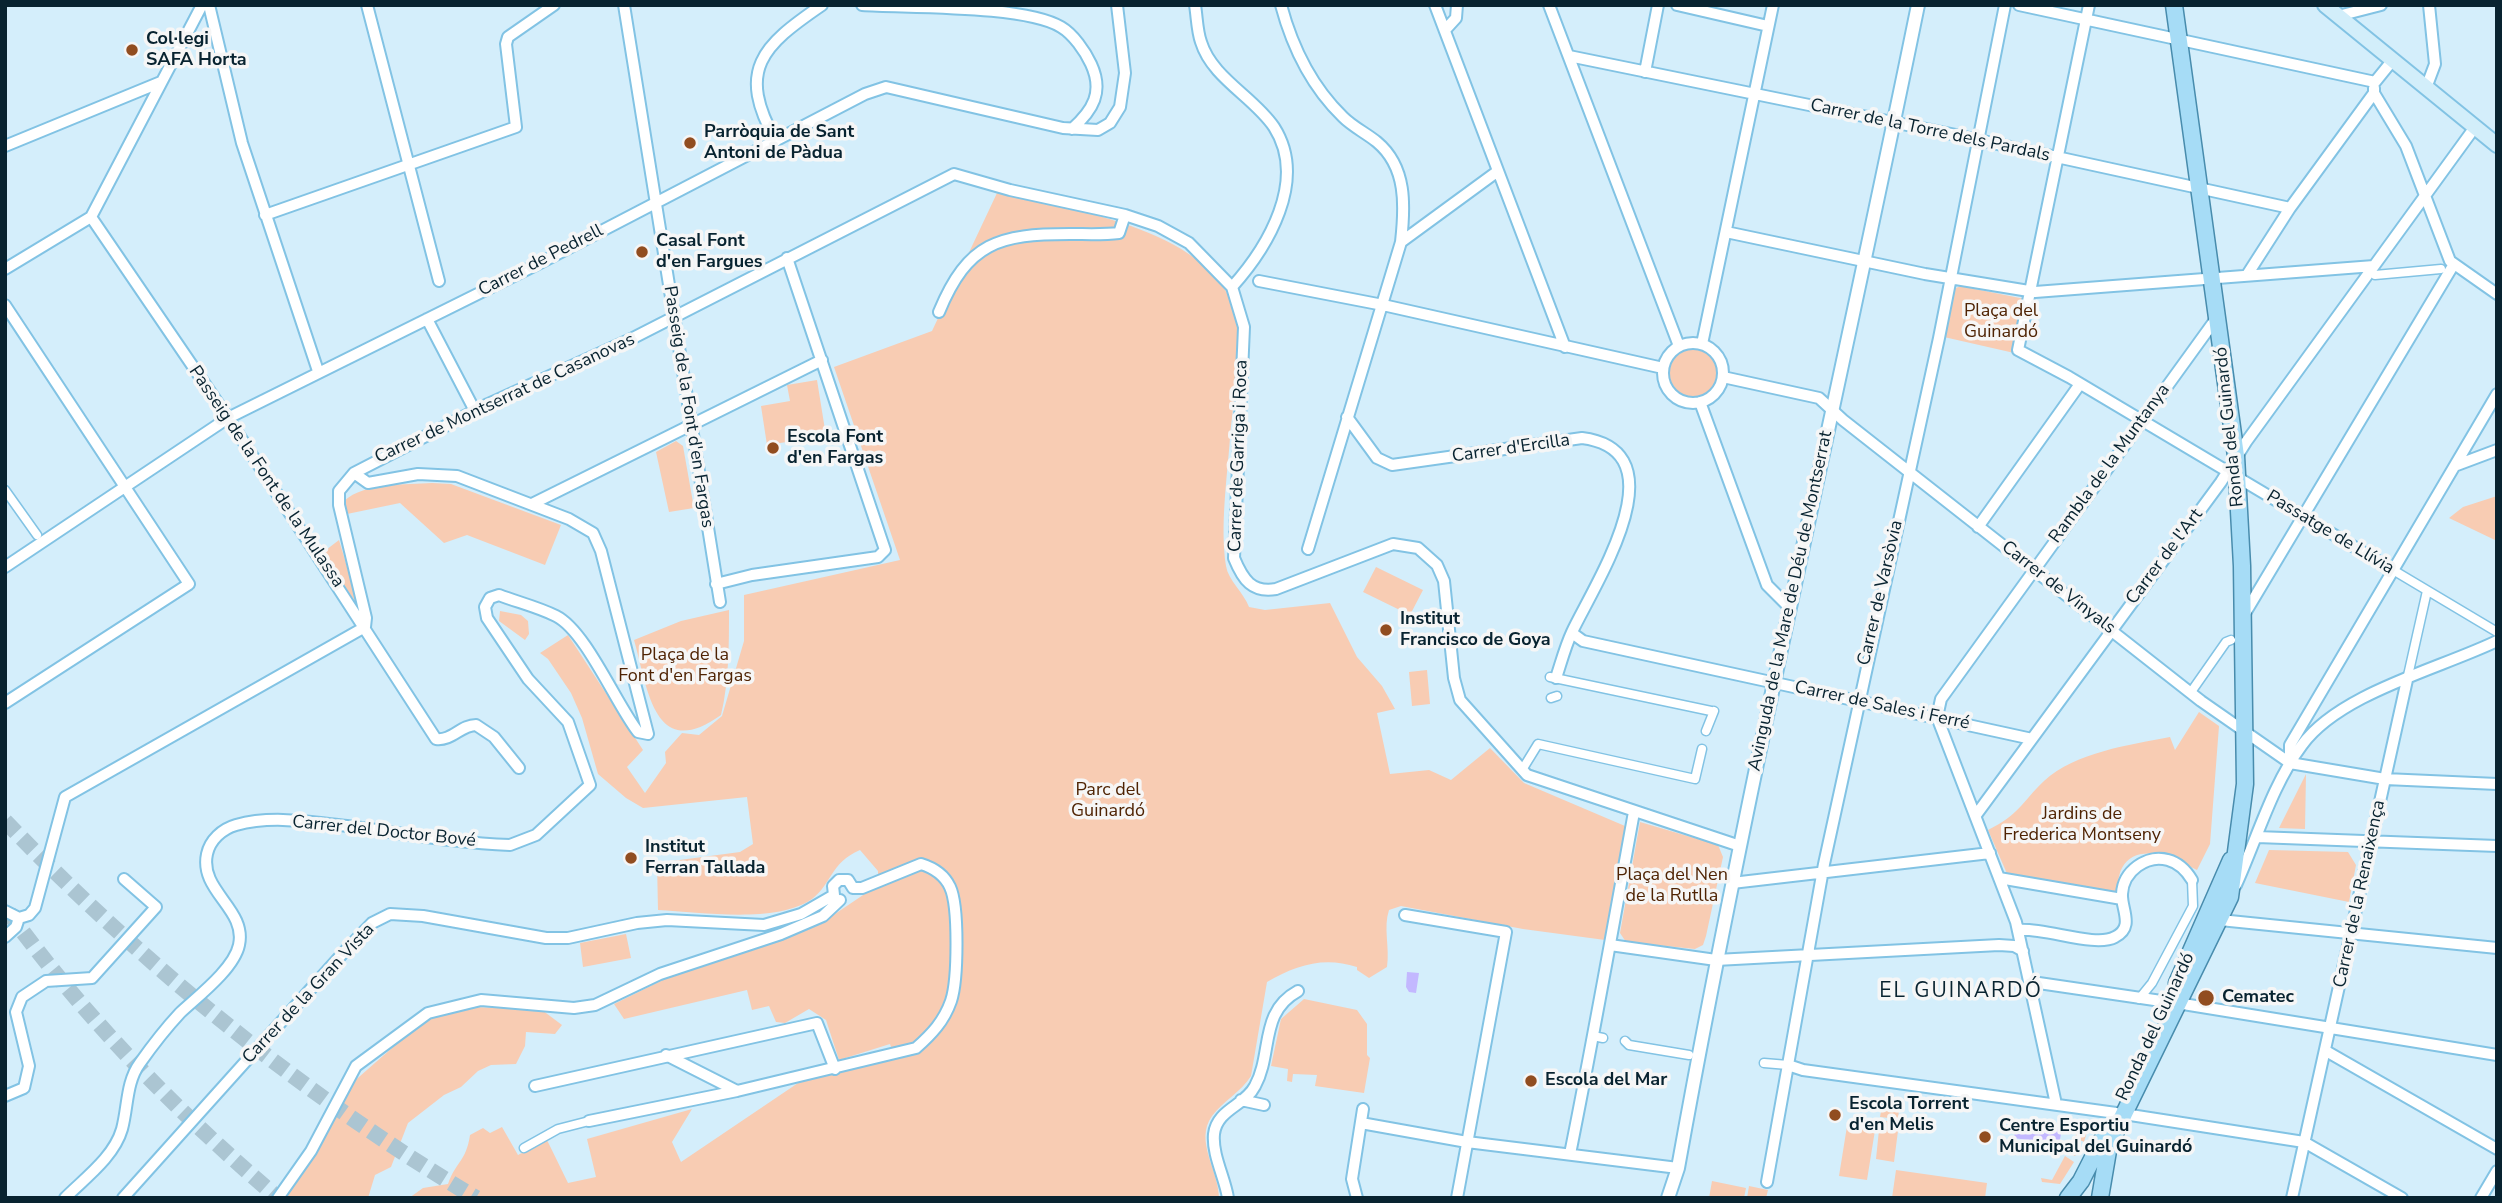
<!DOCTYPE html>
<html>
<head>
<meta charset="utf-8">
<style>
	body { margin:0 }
	#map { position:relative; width:2502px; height:1203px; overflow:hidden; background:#d4eefb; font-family:"Nunito Sans",sans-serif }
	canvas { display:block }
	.frame { position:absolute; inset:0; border:7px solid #082330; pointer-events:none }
</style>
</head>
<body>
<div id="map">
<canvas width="2502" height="1203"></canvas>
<div class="frame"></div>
</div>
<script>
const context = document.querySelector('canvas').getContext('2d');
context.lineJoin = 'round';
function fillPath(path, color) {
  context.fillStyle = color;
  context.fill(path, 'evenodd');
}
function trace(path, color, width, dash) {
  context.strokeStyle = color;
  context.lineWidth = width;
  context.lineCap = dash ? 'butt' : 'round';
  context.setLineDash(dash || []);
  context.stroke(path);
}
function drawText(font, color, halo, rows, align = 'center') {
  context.font = font + ' "Nunito Sans",sans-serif';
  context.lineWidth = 7;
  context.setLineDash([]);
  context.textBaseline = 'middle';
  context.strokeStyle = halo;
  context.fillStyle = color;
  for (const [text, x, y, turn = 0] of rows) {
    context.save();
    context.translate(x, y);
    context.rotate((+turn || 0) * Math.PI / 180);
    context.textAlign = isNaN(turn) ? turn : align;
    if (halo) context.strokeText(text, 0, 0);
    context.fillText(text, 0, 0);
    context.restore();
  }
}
const green = new Path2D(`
	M997 193C1073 210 1219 229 1238 321 1243 346 1232 410 1230 438 1227 479 1220 526 1226 566 1228 580 1244 593 1249 607L1265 610 1330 603 1357 657 1382 686 1395 709 1377 713 1390 774 1429 770 1451 780 1490 748 1524 783 1625 826 1605 940 1523 929 1401 906 1389 910C1383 928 1390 947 1387 967L1369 978 1357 970V967C1324 956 1296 965 1267 982L1251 1076C1241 1092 1223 1101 1212 1116 1194 1141 1219 1171 1219 1198H409L423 1188 448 1184C456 1161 466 1162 470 1135L483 1128 490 1133 502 1127 518 1155 547 1140 568 1183 596 1177 587 1139 692 1109 672 1142 681 1162 801 1081 894 1056 890 1044 839 1060 826 1020 809 1009 785 1023 776 1022 769 1006 752 1010 747 990 624 1019 614 1004 669 977 823 922 878 885V871L860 850C830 863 832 884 812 899 776 924 701 912 658 910L657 863 740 852 753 844 747 797 643 808 626 798 598 774 582 718 571 693 548 659 540 653 568 635 643 750 627 767 645 793 666 763 665 752 682 733 699 735 722 716 744 641V595L900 560 834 367 932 331Z
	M1960 286 2035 301 2023 355 1944 337 1949 292Z
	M1667 373a25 25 0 1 1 50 0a25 25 0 1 1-50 0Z
	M817 380 826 436 767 445 761 406 790 401 787 385Z
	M676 441 683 446 694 508 669 512 656 452Z
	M432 483 451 484 561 525 545 565 467 535 444 543 400 503 347 514 344 501C365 482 406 485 432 483Z
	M2497 496V541L2449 518 2463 507Z
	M339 540 359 607 322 553Z
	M1376 567 1423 590 1410 615 1363 592Z
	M729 610C729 645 729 681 721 715 654 763 648 689 634 640L681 621Z
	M500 611 521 615 528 621 529 634 525 640 499 621Z
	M1427 670 1430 704 1412 706 1409 672Z
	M2199 712 2219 726 2210 844 2197 870C2177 859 2137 840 2122 868 2118 875 2118 886 2116 895L2008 876 1988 830C2020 814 2021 803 2044 781 2076 752 2129 745 2170 737L2175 750Z
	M2306 774 2305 829 2279 828Z
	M1640 822 1718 845 1723 857 1706 936 1703 945 1695 949 1626 942 1620 933Z
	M2269 850 2348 852 2356 865 2349 902 2255 883Z
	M626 934 631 958 583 967 580 943Z
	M1304 999 1357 1010 1367 1024V1055L1370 1058 1364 1093 1315 1086 1317 1075 1293 1074 1292 1082 1287 1081 1288 1069 1271 1066 1281 1019Z
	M475 1007 542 1010 562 1025 555 1034 526 1032 525 1046 516 1064 491 1065 478 1071 461 1087 444 1095 408 1123 391 1167 375 1175 368 1198H284L318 1151 351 1084 425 1019Z
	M1882 1106 1899 1109 1898 1119 1880 1117Z
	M1848 1120 1876 1124 1867 1180 1839 1176Z
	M1880 1120 1899 1123 1894 1162 1876 1159Z
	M2084 1120 2087 1132 2084 1142 2080 1140 2075 1149 2078 1151 2075 1156 2067 1152Z
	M2065 1156 2074 1162 2060 1184 2042 1182 2041 1178 2052 1180Z
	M1896 1170 1987 1183 1985 1198H1892Z
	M1712 1181 1746 1188 1744 1198H1709Z
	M1749 1186 1768 1190 1766 1198H1747Z`);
const water = new Path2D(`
	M1407 972 1419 973 1416 993 1409 992 1406 987Z
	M2016 1121 2062 1128 2059 1145 2014 1138Z`);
const primaryTunnel = new Path2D(`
	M5 821C144 966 304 1096 476 1198
	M9 913C86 1019 178 1113 278 1198`);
const pedestrian = new Path2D(`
	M2375 275 2441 269
	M5 490 37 535
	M2393 570 2497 632
	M1550 677 1711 711
	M2407 680 2427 591
	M2191 692 2226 642 2231 640
	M1551 698 1557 696
	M1706 731 1714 711
	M1522 770 1538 744 1695 779 1702 749
	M2139 999 2152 983 2193 906 2192 880
	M1598 1037 1603 1038
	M1625 1041 1629 1045 1689 1055
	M1764 1063 1788 1065
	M524 1148 558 1129 589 1121`);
const minor = new Path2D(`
	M209 5 242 143 318 371
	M367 5 439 281
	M624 5 720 602
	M862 5C909 8 1025 5 1061 27 1073 34 1085 51 1091 64 1104 92 1093 110 1072 129
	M1195 5C1197 17 1197 31 1201 42 1212 78 1254 97 1274 127 1308 180 1268 247 1232 287
	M1281 5C1292 46 1312 87 1343 117 1353 127 1366 133 1377 142 1407 167 1405 206 1401 242L1308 549
	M1435 5 1565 347
	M1549 5 1679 346
	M1677 5 1768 26
	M2019 5 2375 82
	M2089 5 2018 350 2069 377 2393 570
	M2338 16 2381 5
	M1445 30 1456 18 1457 5
	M1569 56 1956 135 2290 208
	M1645 72 1658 5
	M2375 82 2392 61
	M2426 88 2435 64 2429 5
	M2374 93 2406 146 2450 261 2497 294
	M776 141C736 70 762 46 822 5
	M5 146 161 82
	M265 215 516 127 506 44 508 37 554 5
	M91 217 228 418 436 739C452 741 461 725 476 725L494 737 519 768
	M1726 232 1925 274 2035 292 2374 266
	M1401 242 1498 171
	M5 269 91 217 202 5
	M2247 275 2290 208 2374 93V88
	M1259 281 1383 305 1663 368
	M5 305 189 584 5 703
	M939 312C968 242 999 234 1070 234 1086 234 1103 235 1119 233L1125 215
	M427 319 475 411
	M1663 373a30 30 0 1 1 60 0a30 30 0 1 1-60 0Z
	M1702 344 1773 5
	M1723 377 1819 398 1843 420 2201 701 2290 763 2385 779 2497 784
	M1700 402 1767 585 1789 607
	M1347 417 1377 458 1392 465 1582 438C1683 451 1594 585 1572 632 1565 647 1561 663 1556 678
	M2457 465 2497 450
	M532 504 822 360
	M1978 527 2080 384
	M5 567 228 418 540 263 865 94 886 87 1063 128 1098 130 1110 123 1120 107 1125 73 1117 5
	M716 584 752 575 878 557 885 550 787 258
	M2244 615 2454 264
	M365 627 366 618 339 505V491L354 473 488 404 633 338 954 174 1010 190 1125 215 1158 226 1189 243 1232 287 1244 327 1234 558C1243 580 1252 593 1276 589L1393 544 1418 548 1437 565 1444 581 1454 678 1460 700 1527 775 1740 846
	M1572 633 1583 641 2032 739
	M2290 763V745L2497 394
	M1976 815 2221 482 2246 442 2475 127
	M2257 837 2497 846
	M1999 878 2122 899
	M1732 883 1990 853
	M2236 885C2257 839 2272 785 2302 745 2340 693 2439 669 2497 641
	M834 895 833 886 839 880H848L853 888
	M5 911 19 918
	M1405 915 1506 932 1457 1198
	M19 918 29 915 35 908 65 797 365 627
	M2220 920 2497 948
	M2018 930C2044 927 2095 948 2115 937 2135 927 2121 909 2122 894 2123 871 2147 854 2168 860 2179 863 2186 870 2192 880
	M5 937 16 927 19 918
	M1610 945 1716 960 1999 945 2014 946 2023 951
	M2032 982 2168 1002
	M2177 1003 2497 1055
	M2326 1051 2497 1149
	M666 1055 737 1091
	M1788 1065 1803 1070 2116 1113
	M535 1086 817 1023 835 1069
	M5 1096 24 1088 29 1066 16 1012 22 997 46 981 92 978 156 907 124 879
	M1241 1100 1264 1105
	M2056 1104 2016 922 1937 717 1941 699 2218 316
	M2124 1114 2304 1142 2402 1198
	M589 1121 737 1091 916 1048C932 1034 944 1021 951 1001 958 980 959 906 950 887 944 874 934 868 921 864L862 888H853
	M1361 1123 1467 1142 1678 1168
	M1570 1154C1593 1040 1613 927 1634 812
	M1767 1182 1824 864 1939 338 2005 5
	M65 1198C85 1178 114 1157 122 1129 128 1107 126 1082 140 1063 152 1046 166 1028 180 1013 197 997 234 969 239 945 247 909 199 891 207 854 210 840 222 829 236 825 272 815 310 822 347 826 401 833 456 843 510 845L536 835 590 785 568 722 528 679 487 618 485 607 490 598 499 595C517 602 538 607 556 616 586 631 616 704 638 732L648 734 601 551 593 533 569 519 457 476 418 474 368 483 354 473
	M123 1198 344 952 372 923 390 914 423 916 546 938H568L637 923 667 920 764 925 801 914 834 895
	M278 1198 311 1151 356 1066 428 1013 481 1000 574 1008 595 1005 660 974 781 934 823 916 840 900
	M1228 1198C1225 1178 1212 1155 1214 1134 1217 1109 1245 1106 1255 1086 1273 1053 1259 1012 1298 991
	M1357 1198 1352 1179 1363 1109
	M2292 1198 2407 680
	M2481 1198 2497 1171`);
const tertiary = new Path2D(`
	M1668 1198 1678 1168C1748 778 1839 393 1918 5`);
const secondary = new Path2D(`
	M2325 5 2497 145`);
const primary = new Path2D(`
	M2177 983 2231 860
	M2068 1198 2081 1181 2107 1130
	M2100 1198 2108 1151 2119 1124 2230 897 2245 784 2242 566 2236 456 2174 5`);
const markers = [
	[132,50,7,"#914d20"],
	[690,143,7,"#914d20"],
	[642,252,7,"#914d20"],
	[773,448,7,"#914d20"],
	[1386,630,7,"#914d20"],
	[631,858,7,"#914d20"],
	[2206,998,9,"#914d20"],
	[1531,1081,7,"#914d20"],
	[1835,1115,7,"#914d20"],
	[1985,1137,7,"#914d20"]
];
const poiNames = [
	["Col·legi",146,40],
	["SAFA Horta",146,61],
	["Parròquia de Sant",704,133],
	["Antoni de Pàdua",704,154],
	["Casal Font",656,242],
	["d'en Fargues",656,263],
	["Escola Font",787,438],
	["d'en Fargas",787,459],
	["Institut",1400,620],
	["Francisco de Goya",1400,641],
	["Institut",645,848],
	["Ferran Tallada",645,869],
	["Cematec",2222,998],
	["Escola del Mar",1545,1081],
	["Escola Torrent",1849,1105],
	["d'en Melis",1849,1126],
	["Centre Esportiu",1999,1127],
	["Municipal del Guinardó",1999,1148]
];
const streetNames = [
	["Carrer de la Torre dels Pardals",1930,131,12],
	["Carrer de Pedrell",541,261,-27],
	["Carrer de Montserrat de Casanovas",505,399,-25],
	["Passeig de la Font d'en Fargas",688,407,81],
	["Ronda del Guinardó",2230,427,-96],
	["Carrer d'Ercilla",1511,449,-8],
	["Carrer de Garriga i Roca",1239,456,-88],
	["Rambla de la Muntanya",2110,464,-54],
	["Passeig de la Font de la Mulassa",266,477,56],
	["Passatge de Llívia",2330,533,31],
	["Carrer de l'Art",2165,557,-53],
	["Carrer de Vinyals",2058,588,38],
	["Carrer de Varsòvia",1881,593,-77],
	["Avinguda de la Mare de Déu de Montserrat",1791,601,-78],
	["Carrer de Sales i Ferré",1882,706,12],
	["Carrer del Doctor Bové",384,832,6],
	["Carrer de la Renaixença",2360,894,-78],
	["Carrer de la Gran Vista",309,994,-47],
	["Ronda del Guinardó",2156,1027,-65]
];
const parkNames = [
	["Plaça del",2001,312],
	["Guinardó",2001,333],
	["Plaça de la",685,656],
	["Font d'en Fargas",685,677],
	["Parc del",1108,791],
	["Guinardó",1108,812],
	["Jardins de",2082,815],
	["Frederica Montseny",2082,836],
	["Plaça del Nen",1672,876],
	["de la Rutlla",1672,897]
];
const quarterNames = [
	["EL GUINARDÓ",1961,992]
];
fillPath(green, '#f8ccb3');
fillPath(water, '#c3b8ff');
trace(primaryTunnel, '#abc5d2', 16, [16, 8]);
trace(pedestrian, '#82c3e4', 11);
trace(minor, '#82c3e4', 14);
trace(tertiary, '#82c3e4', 16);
trace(secondary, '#82c3e4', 18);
trace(primary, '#488cad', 19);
trace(pedestrian, '#fff', 8);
trace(minor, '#fff', 10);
trace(tertiary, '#fff', 12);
trace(secondary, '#d2eefa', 14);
trace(primary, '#a6dcf6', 16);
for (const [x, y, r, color] of markers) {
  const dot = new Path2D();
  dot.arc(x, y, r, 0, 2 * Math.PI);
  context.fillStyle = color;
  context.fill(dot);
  trace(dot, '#f6f6f6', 2.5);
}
drawText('bold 18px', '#082330', '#f6f6f6', poiNames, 'left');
drawText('18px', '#082330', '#f6f6f6', streetNames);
drawText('18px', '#4f2303', '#f6f6f6', parkNames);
context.letterSpacing = '2px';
drawText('21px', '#082330', '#f6f6f6', quarterNames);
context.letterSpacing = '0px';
</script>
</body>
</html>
